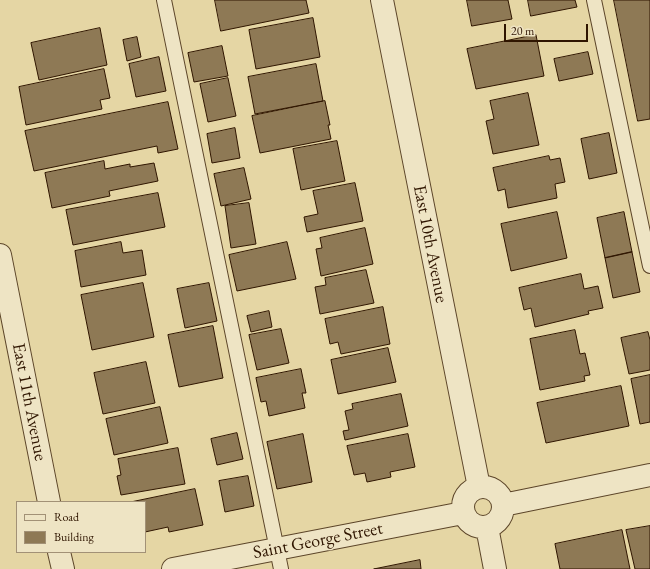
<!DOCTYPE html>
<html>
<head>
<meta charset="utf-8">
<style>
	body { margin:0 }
	#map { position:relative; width:650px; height:569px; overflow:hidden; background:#e5d6a4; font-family:"EB Garamond",serif }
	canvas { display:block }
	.legend { position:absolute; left:16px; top:501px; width:130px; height:52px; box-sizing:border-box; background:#eee4c4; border:1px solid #a29176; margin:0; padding:5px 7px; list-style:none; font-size:12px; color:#2f1500 }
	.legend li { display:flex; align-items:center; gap:8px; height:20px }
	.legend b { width:20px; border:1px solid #a29176 }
	.scale { position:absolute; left:504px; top:24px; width:84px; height:18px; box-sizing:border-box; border:2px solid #2f1500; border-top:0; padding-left:5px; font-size:12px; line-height:14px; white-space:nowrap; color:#2f1500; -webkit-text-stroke:3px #eee4c4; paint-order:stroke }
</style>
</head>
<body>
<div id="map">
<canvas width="650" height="569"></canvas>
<ul class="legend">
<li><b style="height:5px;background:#eee4c4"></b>Road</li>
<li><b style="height:11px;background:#8e7955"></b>Building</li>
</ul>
<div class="scale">20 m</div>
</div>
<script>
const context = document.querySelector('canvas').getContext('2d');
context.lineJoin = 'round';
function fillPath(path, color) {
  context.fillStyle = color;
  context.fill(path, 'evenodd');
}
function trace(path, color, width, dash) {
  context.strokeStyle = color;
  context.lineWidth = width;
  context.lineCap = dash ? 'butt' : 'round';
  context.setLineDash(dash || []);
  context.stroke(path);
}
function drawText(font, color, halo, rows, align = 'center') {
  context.font = font + ' "EB Garamond",serif';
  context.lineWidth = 3;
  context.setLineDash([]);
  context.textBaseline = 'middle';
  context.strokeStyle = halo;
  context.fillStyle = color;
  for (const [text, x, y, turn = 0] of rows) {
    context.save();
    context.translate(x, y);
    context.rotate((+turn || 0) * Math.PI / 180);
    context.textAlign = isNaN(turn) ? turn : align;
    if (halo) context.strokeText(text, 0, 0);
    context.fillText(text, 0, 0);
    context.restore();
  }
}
const building = new Path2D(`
	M215 0H306L309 13 221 31Z
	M467 0H508L512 19 472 26Z
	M528 0H575L577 7 531 16Z
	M614 0H650V119L638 121Z
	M313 18 320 57 256 69 249 30Z
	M100 28 107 65 39 80 31 43Z
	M536 35 544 76 476 89 467 49Z
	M137 37 141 57 127 61 123 40Z
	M222 46 228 76 194 82 188 53Z
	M588 52 593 74 559 81 554 59Z
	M159 57 166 91 136 97 129 64Z
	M316 64 323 101 255 114 248 77Z
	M104 69 110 98 100 100 102 109 26 125 19 87Z
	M228 78 236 116 208 122 200 84Z
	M528 93 539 145 493 154 486 121 494 119 490 101Z
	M325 101 330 125H328L331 139 260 153 252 116Z
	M168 102 178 149 158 153 157 146 34 171 25 131Z
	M235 128 240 158 212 163 207 134Z
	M609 133 617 173 589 179 581 139Z
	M337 141 345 181 301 190 293 149Z
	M549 156 550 160 560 158 565 182 555 184 557 198 508 208 505 189 498 191 493 168Z
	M104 161 105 169 130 164V167L154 163 158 181 109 191 110 196 52 208 45 173Z
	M244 168 251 199 221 206 214 174Z
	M355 183 363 221 307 232 304 217 318 214 313 191Z
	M158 193 165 227 73 245 66 210Z
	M249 203 256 244 231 248 225 206Z
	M557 212 567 258 511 271 501 224Z
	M624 212 632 252 605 258 597 218Z
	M365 228 373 264 321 276 316 249 322 248 320 238Z
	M121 242 123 253 142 250 146 275 81 287 75 251Z
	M287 242 296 279 237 291 229 255Z
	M632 252 640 292 613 298 605 258Z
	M366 270 374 303 320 314 315 287 326 285 325 278Z
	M581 274 584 289 598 286 603 308 588 311 589 314 535 327 531 308 524 310 519 288Z
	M143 283 154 337 92 350 81 295Z
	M209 283 217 321 185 328 177 289Z
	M383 307 390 344 341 354 338 342 330 344 325 319Z
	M269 311 272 327 251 332 247 316Z
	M213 326 223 378 179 387 168 335Z
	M281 329 289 363 257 370 249 335Z
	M575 330 580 354 585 353 590 375 584 376 585 381 540 390 530 339Z
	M648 332 650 340V370L629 374 621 338Z
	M388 348 396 382 338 394 331 360Z
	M146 362 155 403 103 414 94 373Z
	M301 369 306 393H302L305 408 269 416 266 401 261 402 256 378Z
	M650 375V422L640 424 631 379Z
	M621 386 629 426 546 443 537 403Z
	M401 394 408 426 345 440 343 431 349 430 345 411 353 409 352 404Z
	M160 407 168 443 114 455 106 419Z
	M237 433 243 459 217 465 211 439Z
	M303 434 312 482 277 489 267 442Z
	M408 434 415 467 390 472 391 477 367 482 365 473 354 475 347 446Z
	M178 448 185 484 121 495 117 476 121 475 118 459Z
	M248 476 254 506 225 512 219 481Z
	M195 489 203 525 169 532 168 527 145 532V502H131Z
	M650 526V569H635L626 530Z
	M622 530 630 569H560L555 544Z
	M420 560 421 569H374Z`);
const lane = new Path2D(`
	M164 0 281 569
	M594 0 650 266`);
const street = new Path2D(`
	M382 0 479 487
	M0 255 49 502
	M463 507a20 20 0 1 1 40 0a20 20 0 1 1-40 0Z
	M503 505 650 475
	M487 527 495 569
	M59 552 63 569
	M173 569 463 513`);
const streetNames = [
	["East 10th Avenue",430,244,79],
	["East 11th Avenue",29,402,79],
	["Saint George Street",318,541,-11]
];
fillPath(building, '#8e7955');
trace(building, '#2f1500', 1);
trace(lane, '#5c4529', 16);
trace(street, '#5c4529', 24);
trace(lane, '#eee4c4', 14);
trace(street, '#eee4c4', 22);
drawText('18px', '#2f1500', '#eee4c4', streetNames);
</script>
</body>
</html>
